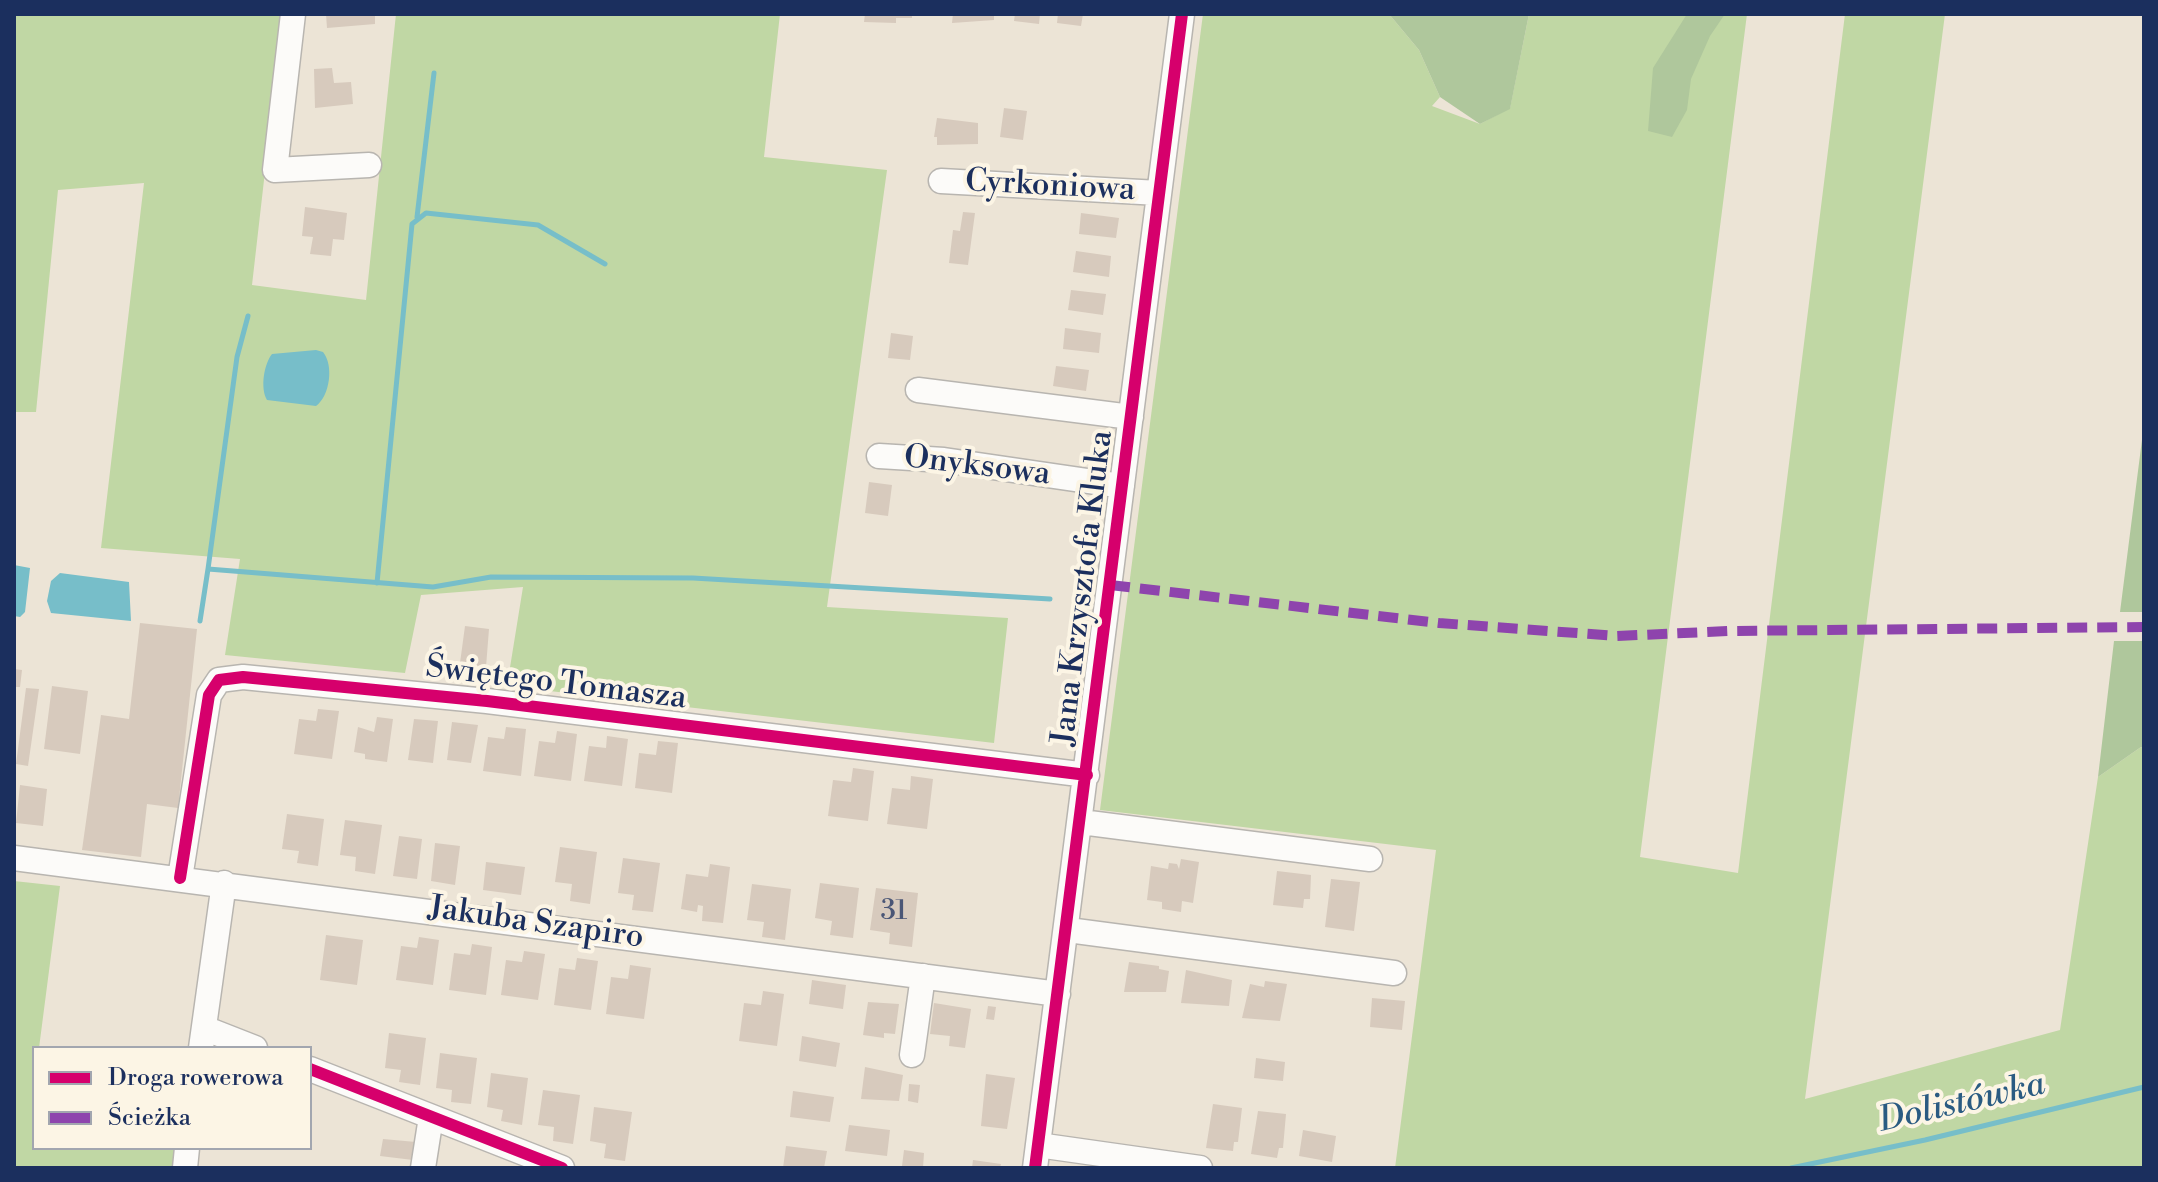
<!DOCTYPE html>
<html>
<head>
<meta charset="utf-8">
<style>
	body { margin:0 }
	#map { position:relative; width:2158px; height:1182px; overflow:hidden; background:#ece4d6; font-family:"Libre Bodoni",serif }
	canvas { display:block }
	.frame { position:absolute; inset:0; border:16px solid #1b2f5e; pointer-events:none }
	.legend { position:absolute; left:32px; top:1046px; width:280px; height:104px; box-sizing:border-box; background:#fcf5e5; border:2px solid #a2a6af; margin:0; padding:10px 14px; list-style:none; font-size:24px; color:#1b2f5e }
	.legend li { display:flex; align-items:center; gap:16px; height:40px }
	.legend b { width:40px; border:2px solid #a2a6af }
</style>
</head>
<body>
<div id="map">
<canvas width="2158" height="1182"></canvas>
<div class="frame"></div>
<ul class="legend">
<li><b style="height:10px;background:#d6006c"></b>Droga rowerowa</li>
<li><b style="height:10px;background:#8e44ad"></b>Ścieżka</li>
</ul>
</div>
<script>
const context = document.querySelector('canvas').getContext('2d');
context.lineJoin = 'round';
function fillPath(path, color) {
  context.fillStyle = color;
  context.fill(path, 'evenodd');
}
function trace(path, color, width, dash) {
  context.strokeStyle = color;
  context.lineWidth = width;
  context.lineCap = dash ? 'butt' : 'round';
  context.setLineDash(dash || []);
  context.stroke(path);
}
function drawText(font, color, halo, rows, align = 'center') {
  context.font = font + ' "Libre Bodoni",serif';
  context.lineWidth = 8;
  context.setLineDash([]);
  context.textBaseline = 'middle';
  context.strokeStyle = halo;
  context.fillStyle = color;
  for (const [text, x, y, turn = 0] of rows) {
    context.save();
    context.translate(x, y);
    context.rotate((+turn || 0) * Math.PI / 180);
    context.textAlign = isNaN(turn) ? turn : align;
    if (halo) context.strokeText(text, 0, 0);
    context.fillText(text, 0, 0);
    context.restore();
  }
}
const green = new Path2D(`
	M14 14H283L252 285 366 300 396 14H780L764 157 887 170 827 607 1008 618 994 743 507 686 523 587 421 595 405 673 225 655 240 559 101 548 144 183 58 190 36 412H14Z
	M1203 14H1389L1419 50 1440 97 1432 106 1480 124 1510 108 1529 14H1747L1640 857 1738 873 1845 14H1945L1805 1099 2060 1030 2098 777 2141 747 2144 749V1168H1395L1436 850 1100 810Z
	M14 881 60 886 39 1048H34V1148H187L185 1168H14Z`);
const forest = new Path2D(`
	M1389 14H1529L1510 109 1480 124 1440 97 1419 50Z
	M1687 14H1725L1710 36 1691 79 1687 110 1672 137 1648 131 1653 68Z
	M2144 424V612H2120Z
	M2114 641H2144V749L2141 747 2098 777Z`);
const water = new Path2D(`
	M316 350 323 352C334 365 330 396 316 406L267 400C260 388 264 364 272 354Z
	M14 565 30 568 25 612 20 617 14 616Z
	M60 573 129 582 131 621 51 613 47 601 51 581Z`);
const stream = new Path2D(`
	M417 217 434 73
	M208 569 237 357 248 316
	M377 583 412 224 426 213 538 225 605 264
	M200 621 208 569 433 587 491 577 693 578 1050 599
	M1791 1168 1925 1140 2144 1087`);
const building = new Path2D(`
	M326 14H375V24L327 28Z
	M865 14H912V18H896V23L864 22Z
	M953 14H994V20L952 23Z
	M1015 14H1040L1039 24 1014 21Z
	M1058 14H1083L1081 26 1057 23Z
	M332 68 334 83 351 82 353 104 315 108 314 69Z
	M1004 108 1027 111 1023 140 1000 137Z
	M937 118 978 123V144L937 145V137H934Z
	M305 207 347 213 344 240 333 239 331 256 310 254 313 237 302 236Z
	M963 212 975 213 968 265 949 263 953 230 960 231Z
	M1081 213 1119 218 1116 238 1079 234Z
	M1076 251 1111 256 1109 277 1073 272Z
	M1071 290 1106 294 1103 315 1068 310Z
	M1065 328 1101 333 1099 353 1063 349Z
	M891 333 913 336 910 360 888 358Z
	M1056 366 1089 370 1086 391 1053 386Z
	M869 482 892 485 888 516 865 513Z
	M140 623 197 629 178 808 147 804 141 857 82 850 101 715 129 719Z
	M465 626 489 629 486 667 460 663Z
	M14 669 22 670 20 687H14Z
	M52 686 88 691 80 754 44 749Z
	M26 688 39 689 28 766 16 764Z
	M318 709 339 711 332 759 294 754 299 719 316 721Z
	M377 717 393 719 387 762 365 759V754L354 752 358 727 374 732Z
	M414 719 438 721 433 763 408 760Z
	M452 722 478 725 471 763 447 760Z
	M506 727 526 729 521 776 483 771 488 737 504 739Z
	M557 731 577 734 571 781 534 776 539 741 555 743Z
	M607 736 628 739 622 786 584 781 589 746 606 748Z
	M658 741 678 743 672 793 635 788 639 753 656 755Z
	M853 768 874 771 868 821 828 816 833 780 851 782Z
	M911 776 933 779 927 829 887 824 892 788 910 790Z
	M20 785 47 789 43 826 16 823Z
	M287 814 324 819 318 866 297 863 299 851 282 849Z
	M345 820 382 825 375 874 355 871 356 857 340 855Z
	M399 836 422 839 417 879 393 876Z
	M435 843 460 846 455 885 431 881Z
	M560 847 597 852 590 904 570 901 572 884 555 882Z
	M623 858 660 863 653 912 632 910 634 895 618 893Z
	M1181 859 1199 862 1193 903 1182 901 1181 912 1162 909V902L1147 900 1151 866 1168 869 1169 863 1177 864 1179 869Z
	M486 862 525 867 521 895 483 890Z
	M710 864 730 867 723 923 702 921 703 906 698 905 697 912 681 909 686 874 708 877Z
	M1277 871 1311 875 1310 899H1304L1303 908 1273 905Z
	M1331 879 1360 882 1354 931 1325 927Z
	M820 883 859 888 853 938 830 935 832 921 815 918Z
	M752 884 791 889 785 940 762 937 764 922 747 920Z
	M876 888 918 893 912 947 889 944 890 933 870 930Z
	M326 935 363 940 357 985 320 980Z
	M419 937 439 940 433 985 396 980 401 946 417 948Z
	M472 944 492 947 486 995 449 990 454 953 470 955Z
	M524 951 545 954 538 1000 501 995 506 960 522 962Z
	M577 958 598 961 591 1010 554 1005 559 968 575 970Z
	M1129 962 1159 966V969L1169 971 1166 992H1124Z
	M630 965 651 968 644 1019 606 1014 611 977 628 979Z
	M1186 970 1232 980 1229 1006 1181 1003Z
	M812 980 846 985 843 1009 809 1004Z
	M1265 981 1287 984 1280 1021 1242 1018 1250 984 1264 987Z
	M763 991 784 994 777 1046 739 1041 744 1003 761 1005Z
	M1372 998 1405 1001 1402 1030 1370 1027Z
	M868 1002 899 1004 895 1034 884 1033V1038L863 1035Z
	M934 1003 971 1009 965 1048 949 1046 950 1036 930 1034Z
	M988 1006 996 1007 994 1020 986 1019Z
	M389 1033 426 1038 420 1085 399 1082 401 1070 385 1068Z
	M802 1036 840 1043 836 1067 799 1061Z
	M440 1053 477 1058 471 1104 451 1102 452 1090 436 1088Z
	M1256 1058 1285 1062 1283 1081 1254 1078Z
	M865 1067 903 1075 899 1101 861 1099Z
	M491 1073 528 1078 522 1125 501 1121 503 1110 487 1107Z
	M986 1074 1015 1078 1007 1129 981 1126Z
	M909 1084 920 1085 918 1103 908 1101Z
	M543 1090 580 1095 573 1144 553 1141 554 1127 538 1125Z
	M793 1091 834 1097 830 1122 790 1117Z
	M1213 1104 1242 1108 1238 1142H1234L1233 1151 1206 1148Z
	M594 1107 632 1112 625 1161 604 1158 606 1144 590 1141Z
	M1258 1111 1286 1114 1283 1148H1279L1277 1158 1251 1154Z
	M849 1125 890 1130 887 1156 845 1151Z
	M1303 1130 1336 1136 1332 1162 1299 1156Z
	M383 1139 416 1142 413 1160 380 1156Z
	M786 1146 827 1151 824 1168H783Z
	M904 1150 924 1153 923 1168 902 1166Z
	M973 1160 1001 1164 1000 1168H972Z`);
const minor = new Path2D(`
	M293 14 275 170 369 165
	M941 181 1159 193
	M918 390 1131 417
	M879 456 944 460 1122 486
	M1081 822 1370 859
	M14 858 1058 994
	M180 878 209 695 219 680 243 677 487 701 1087 775
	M1068 930 1394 973
	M204 1028 255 1048
	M201 1048 224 883
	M912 1055 923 976
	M310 1069 562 1168
	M1038 1145 1200 1168
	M185 1168 187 1148
	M423 1168 431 1117
	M1035 1168 1182 14`);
const quiet = new Path2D(`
	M1110 585 1439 623 1617 636 1728 631 2144 627`);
const cycleway = new Path2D(`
	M180 878 209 695 219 680 243 677 487 701 1087 775
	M310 1069 562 1168
	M1035 1168 1182 14`);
const numberNames = [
	["31",894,912]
];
const streetNames = [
	["Cyrkoniowa",1050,187,3],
	["Onyksowa",977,467,7],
	["Jana Krzysztofa Kluka",1084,588,-83],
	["Świętego Tomasza",556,684,7],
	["Jakuba Szapiro",536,924,8]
];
const waterNames = [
	["Dolistówka",1962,1104,-13]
];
fillPath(green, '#c0d7a4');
fillPath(forest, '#afc79c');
fillPath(water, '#77bec9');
trace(stream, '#77bec9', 5);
fillPath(building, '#d7cabd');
trace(minor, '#b8b5b0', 27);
trace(minor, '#fcfbf9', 24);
trace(quiet, '#8e44ad', 10, [20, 10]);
trace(cycleway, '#d6006c', 12);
drawText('28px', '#4a5676', null, numberNames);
drawText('32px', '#1b2f5e', '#fcf5e5', streetNames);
drawText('italic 34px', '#2a5b82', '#fcf5e5', waterNames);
</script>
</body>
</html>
